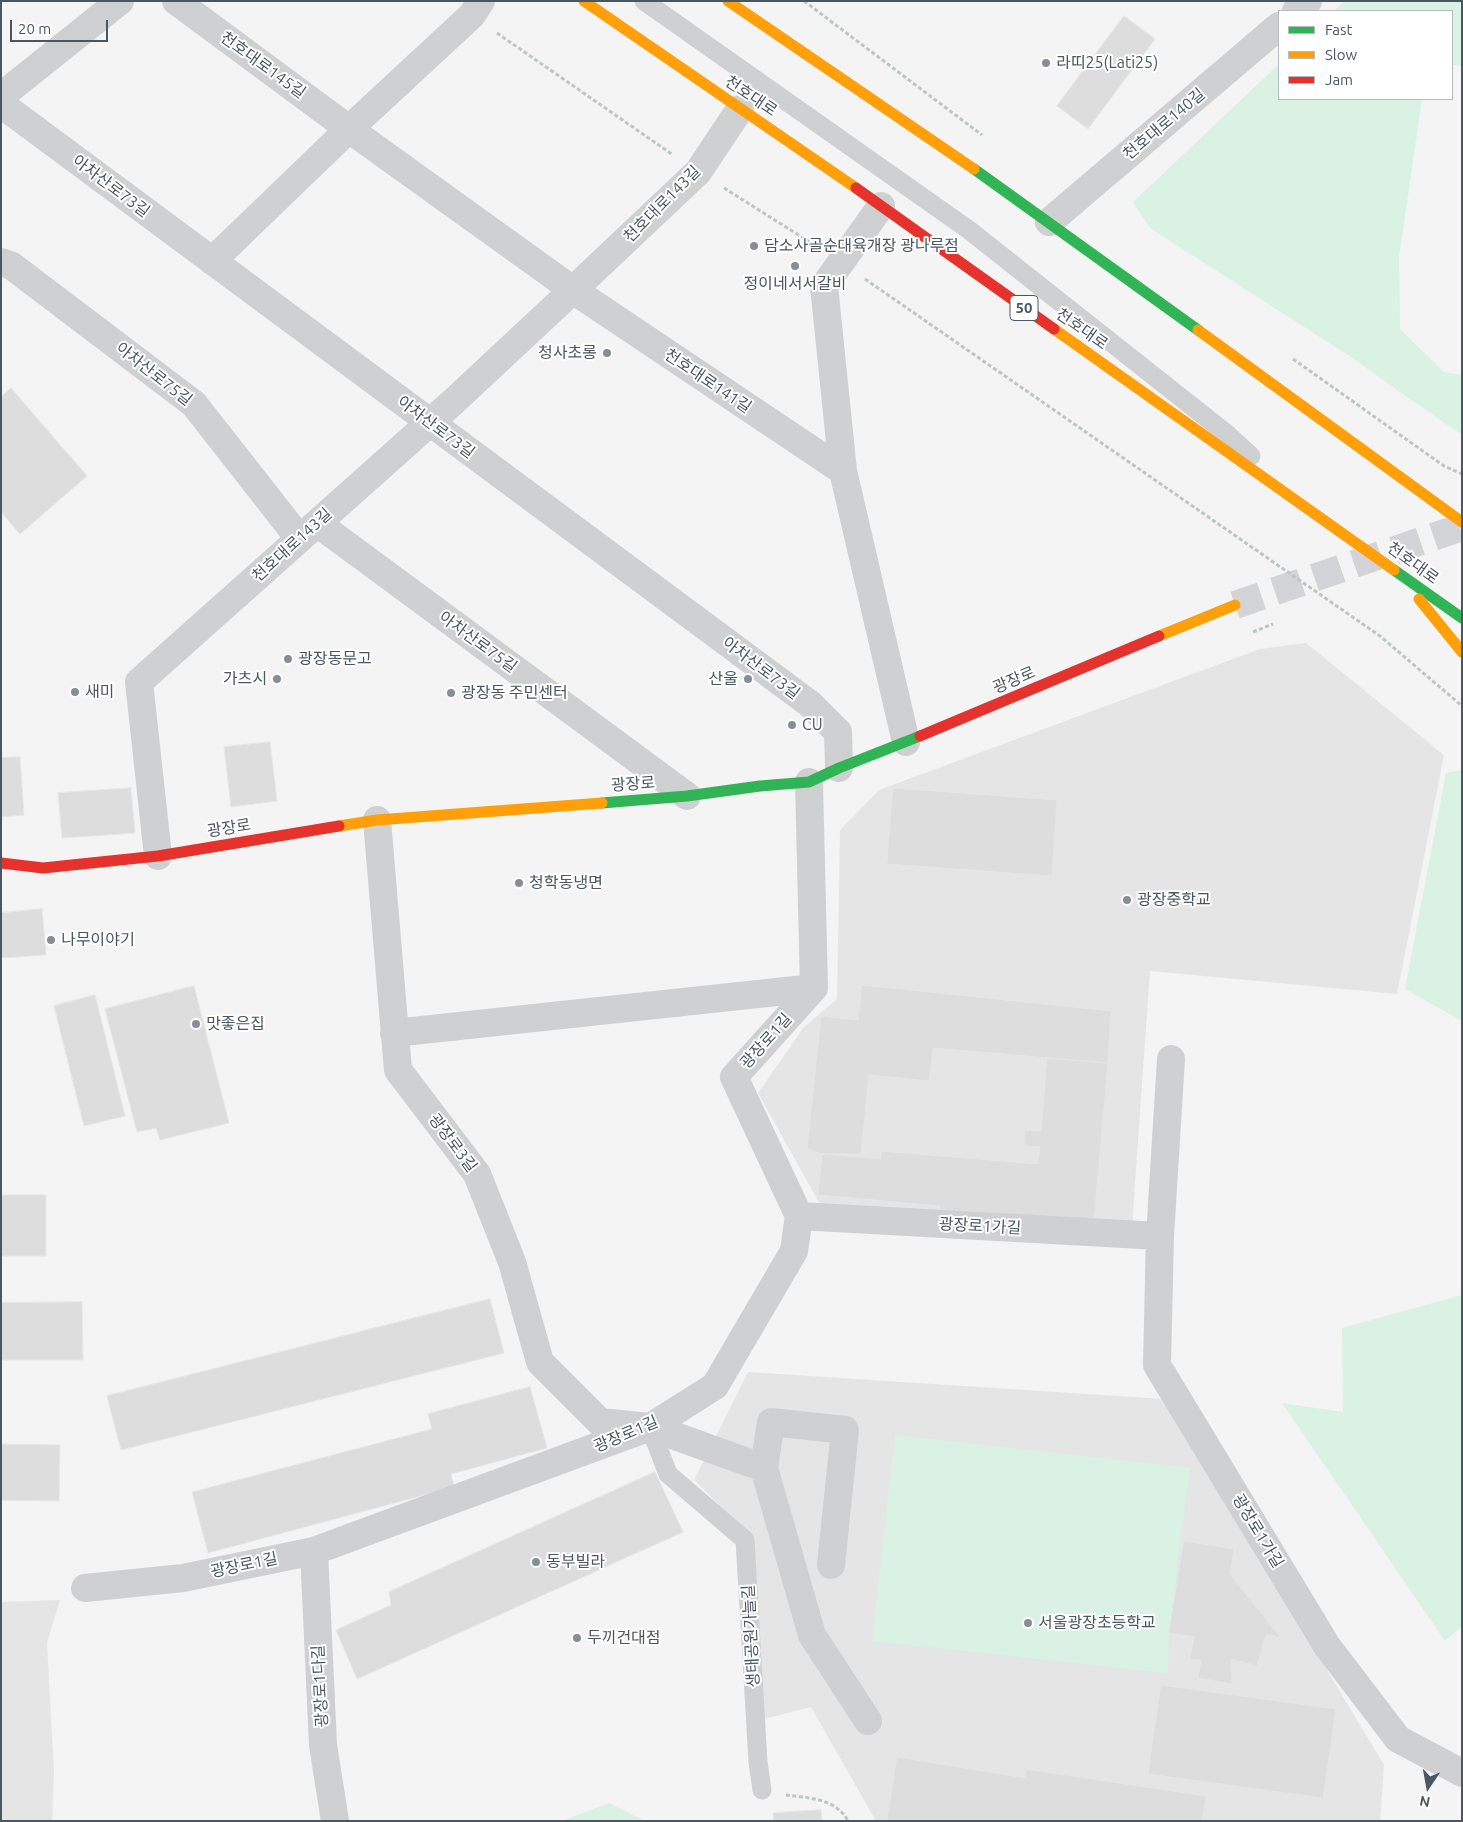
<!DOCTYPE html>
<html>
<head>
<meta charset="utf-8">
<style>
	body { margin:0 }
	#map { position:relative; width:1463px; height:1822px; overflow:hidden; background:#f4f4f4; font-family:Ubuntu,sans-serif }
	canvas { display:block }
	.frame { position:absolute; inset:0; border:2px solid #4a5661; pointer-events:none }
	.legend { position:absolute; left:1278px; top:10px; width:175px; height:90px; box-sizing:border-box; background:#fff; border:1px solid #b7bbc0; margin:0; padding:6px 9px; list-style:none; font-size:15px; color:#4a5661 }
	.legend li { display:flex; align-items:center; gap:10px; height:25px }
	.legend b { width:25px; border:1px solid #b7bbc0 }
	.north { position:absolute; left:1403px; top:1762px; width:50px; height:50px; -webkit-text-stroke:4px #fff; paint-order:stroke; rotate:192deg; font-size:14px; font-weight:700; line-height:20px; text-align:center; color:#4a5661 }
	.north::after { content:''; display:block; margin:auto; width:18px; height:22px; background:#4a5661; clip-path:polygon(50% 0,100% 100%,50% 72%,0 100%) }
	.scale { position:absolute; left:10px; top:20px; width:98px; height:22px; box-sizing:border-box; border:2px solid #4a5661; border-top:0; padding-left:6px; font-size:15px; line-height:18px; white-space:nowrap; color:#4a5661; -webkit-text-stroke:4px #fff; paint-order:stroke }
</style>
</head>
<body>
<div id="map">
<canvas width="1463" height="1822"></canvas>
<div class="frame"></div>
<ul class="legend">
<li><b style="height:6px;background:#30b455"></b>Fast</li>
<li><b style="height:6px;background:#ff9f0a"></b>Slow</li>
<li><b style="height:6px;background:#e5322d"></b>Jam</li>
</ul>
<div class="north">N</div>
<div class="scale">20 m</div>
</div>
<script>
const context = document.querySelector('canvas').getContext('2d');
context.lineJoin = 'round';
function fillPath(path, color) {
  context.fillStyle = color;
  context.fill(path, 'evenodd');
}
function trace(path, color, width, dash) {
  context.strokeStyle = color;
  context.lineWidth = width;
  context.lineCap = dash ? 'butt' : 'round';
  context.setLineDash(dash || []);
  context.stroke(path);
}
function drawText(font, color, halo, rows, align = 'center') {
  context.font = font + ' Ubuntu,"Noto Sans KR",sans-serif';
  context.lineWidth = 4;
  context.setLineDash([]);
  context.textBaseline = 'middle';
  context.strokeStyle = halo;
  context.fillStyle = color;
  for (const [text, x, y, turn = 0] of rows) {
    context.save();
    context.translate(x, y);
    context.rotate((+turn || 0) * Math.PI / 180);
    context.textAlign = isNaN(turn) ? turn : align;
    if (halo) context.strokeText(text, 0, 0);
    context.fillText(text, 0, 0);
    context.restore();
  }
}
const education = new Path2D(`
	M1306 643 1444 755 1397 994 1150 971 1132 1226 821 1206 758 1093 804 1027 837 999 840 830 879 790 1260 649Z
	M748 1372 1164 1399 1384 1765 1380 1821H876L811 1707 764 1719 753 1539 694 1480Z
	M60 1600 47 1643 54 1772 52 1821H1V1602Z`);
const green = new Path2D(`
	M1344 1H1462V66L1452 65V11H1334Z
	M1279 64V99H1422L1399 257 1400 329 1444 372 1462 375V435L1397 390 1354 359 1150 228 1133 202Z
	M1462 770V1021L1405 989 1446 773Z
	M1462 1295V1626L1445 1641 1282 1403 1343 1412 1342 1328Z
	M895 1435 1190 1468 1169 1633 1168 1673 872 1641Z
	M609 1803 646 1821H562Z`);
const building = new Path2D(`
	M1124 16 1155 39 1088 129 1057 106Z
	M11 388 87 476 20 534 1 512V397Z
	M270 742 277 801 231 807 224 747Z
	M20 757 24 815 1 817V758Z
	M131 788 135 833 62 838 58 793Z
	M893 788 1057 800 1052 876 887 864Z
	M42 909 46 955 1 958V913Z
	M862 985 1111 1011 1108 1063 933 1048 929 1081 869 1075 861 1154H822L807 1149 821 1016 858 1020Z
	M194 986 229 1123 160 1140 156 1128 137 1132 105 1009Z
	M95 995 125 1116 84 1126 54 1006Z
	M1047 1058 1108 1063 1094 1222 966 1211 965 1217 940 1215V1206L818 1195 822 1154 881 1159V1151L1038 1164 1040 1147 1024 1146 1025 1130 1041 1131Z
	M1 1195H46V1256H1Z
	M490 1299 504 1353 121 1450 107 1396Z
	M82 1302 83 1360H1V1303Z
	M530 1387 547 1448 451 1474 454 1487 208 1553 192 1492 432 1429 428 1414Z
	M1 1444 60 1445 59 1501 1 1500Z
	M655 1472 683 1532 357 1679 336 1630 391 1605 389 1592Z
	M1184 1541 1234 1549 1230 1574 1281 1638 1266 1634 1257 1666 1231 1659 1232 1684 1198 1678 1201 1660 1190 1659 1194 1637 1169 1633Z
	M1161 1685 1336 1709 1323 1798 1148 1774Z
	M897 1757 1026 1778 1025 1769 1206 1796 1202 1821H887Z
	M821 1810 822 1821H774L773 1813Z`);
const secondaryTunnel = new Path2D(`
	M1235 605 1462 527`);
const path = new Path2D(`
	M804 1 982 135
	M497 33 673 155
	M724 188 816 246
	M865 279 1380 636 1462 706
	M1293 359 1444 466 1462 474
	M1253 632 1273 624
	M786 1795C808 1798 836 1798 848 1821`);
const lane = new Path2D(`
	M644 1 969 230 1227 434 1251 456
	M650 1427 668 1474 745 1540 758 1762 762 1790`);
const street = new Path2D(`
	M176 1 349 129 573 290 843 471
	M1296 11 1308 1
	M1 96 120 1
	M1 104 810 704 838 732 839 768
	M881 206 824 286 843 471 906 742
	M1049 222 1279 26
	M212 261 349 129 472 15 481 1
	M1 262 12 266 194 404 299 538
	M317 523 687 796
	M377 820 398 1070 477 1174 512 1262 540 1362 600 1422 650 1427 764 1468 812 1635 868 1721
	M158 856 139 682 453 402 573 290 698 172 740 109
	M394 1033 814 988
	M799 1216 1160 1236 1171 1059
	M1160 1236 1157 1365 1327 1646 1398 1739 1462 1773
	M764 1468 771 1422 845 1430 831 1565
	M314 1551 323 1745 335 1821
	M85 1588 183 1578 314 1551 650 1427 715 1386 794 1251 799 1216 734 1077 814 988 809 782`);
const fast = new Path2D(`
	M974 169 1198 330
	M1394 570 1462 618
	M602 803 687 796 760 786 809 782 839 768 920 736`);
const slow = new Path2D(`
	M584 1 856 188
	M728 1 974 169
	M1054 329 1394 570
	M1198 330 1462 522
	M1419 599 1462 652
	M1159 636 1235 605
	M339 826 377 820 602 803`);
const jam = new Path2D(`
	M856 188 1054 329
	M920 736 1159 636
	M1 863 43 868 158 856 339 826`);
const markers = [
	[1046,63,5,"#868d94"],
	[754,246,5,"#868d94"],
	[795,266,5,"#868d94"],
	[607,353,5,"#868d94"],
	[288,659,5,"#868d94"],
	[277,679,5,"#868d94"],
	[748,679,5,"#868d94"],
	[75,692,5,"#868d94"],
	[451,693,5,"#868d94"],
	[792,725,5,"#868d94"],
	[519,883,5,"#868d94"],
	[1127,900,5,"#868d94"],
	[51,940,5,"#868d94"],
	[196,1024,5,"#868d94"],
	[536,1562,5,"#868d94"],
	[1028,1623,5,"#868d94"],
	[577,1638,5,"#868d94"]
];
const shields = [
	[1024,308,28]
];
const shieldNames = [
	["50",1024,308]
];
const poiNames = [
	["라띠25(Lati25)",1056,63],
	["담소사골순대육개장 광나루점",764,246],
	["정이네서서갈비",795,284,"center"],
	["청사초롱",597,353,"right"],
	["광장동문고",298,659],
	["가츠시",267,679,"right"],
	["산울",738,679,"right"],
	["새미",85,692],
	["광장동 주민센터",461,693],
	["CU",802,725],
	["청학동냉면",529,883],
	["광장중학교",1137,900],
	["나무이야기",61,940],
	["맛좋은집",206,1024],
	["동부빌라",546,1562],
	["서울광장초등학교",1038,1623],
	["두끼건대점",587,1638]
];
const streetNames = [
	["천호대로145길",263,65,36],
	["천호대로",751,96,34],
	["천호대로140길",1164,124,-40],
	["아차산로73길",111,186,37],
	["천호대로143길",662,204,-45],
	["천호대로",1082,329,35],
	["아차산로75길",154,374,38],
	["천호대로141길",708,381,34],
	["아차산로73길",436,427,37],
	["천호대로143길",292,545,-42],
	["천호대로",1413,563,36],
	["아차산로75길",478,642,36],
	["아차산로73길",761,668,37],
	["광장로",1014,680,-23],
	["광장로",633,784,-4],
	["광장로",229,828,-9],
	["광장로1길",766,1041,-48],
	["광장로3길",453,1143,53],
	["광장로1가길",980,1226,3],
	["광장로1길",626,1434,-23],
	["광장로1가길",1258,1531,59],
	["광장로1길",244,1565,-12],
	["생태공원가늘길",751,1636,-93],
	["광장로1다길",320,1686,-93]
];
fillPath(education, '#e6e5e6');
fillPath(green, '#d9f2e3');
fillPath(building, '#ddddde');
trace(building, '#e5e6e7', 1);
trace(secondaryTunnel, '#d2d4d7', 28, [28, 14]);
trace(path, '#bcc7c4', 3, [4, 2.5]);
trace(lane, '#ced0d2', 19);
trace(street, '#ced0d2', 28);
trace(fast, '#30b455', 11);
trace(slow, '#ff9f0a', 11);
trace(jam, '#e5322d', 11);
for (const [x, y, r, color] of markers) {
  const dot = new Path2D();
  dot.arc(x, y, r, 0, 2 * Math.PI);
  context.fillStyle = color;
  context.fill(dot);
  trace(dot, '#fff', 2);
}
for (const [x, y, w] of shields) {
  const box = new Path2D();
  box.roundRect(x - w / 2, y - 12.5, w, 25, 4);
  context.fillStyle = '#fff';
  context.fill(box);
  trace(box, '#4a5661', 1);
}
drawText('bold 15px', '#4a5661', null, shieldNames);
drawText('16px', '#4a5661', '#fff', poiNames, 'left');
drawText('16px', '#4a5661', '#fff', streetNames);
</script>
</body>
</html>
